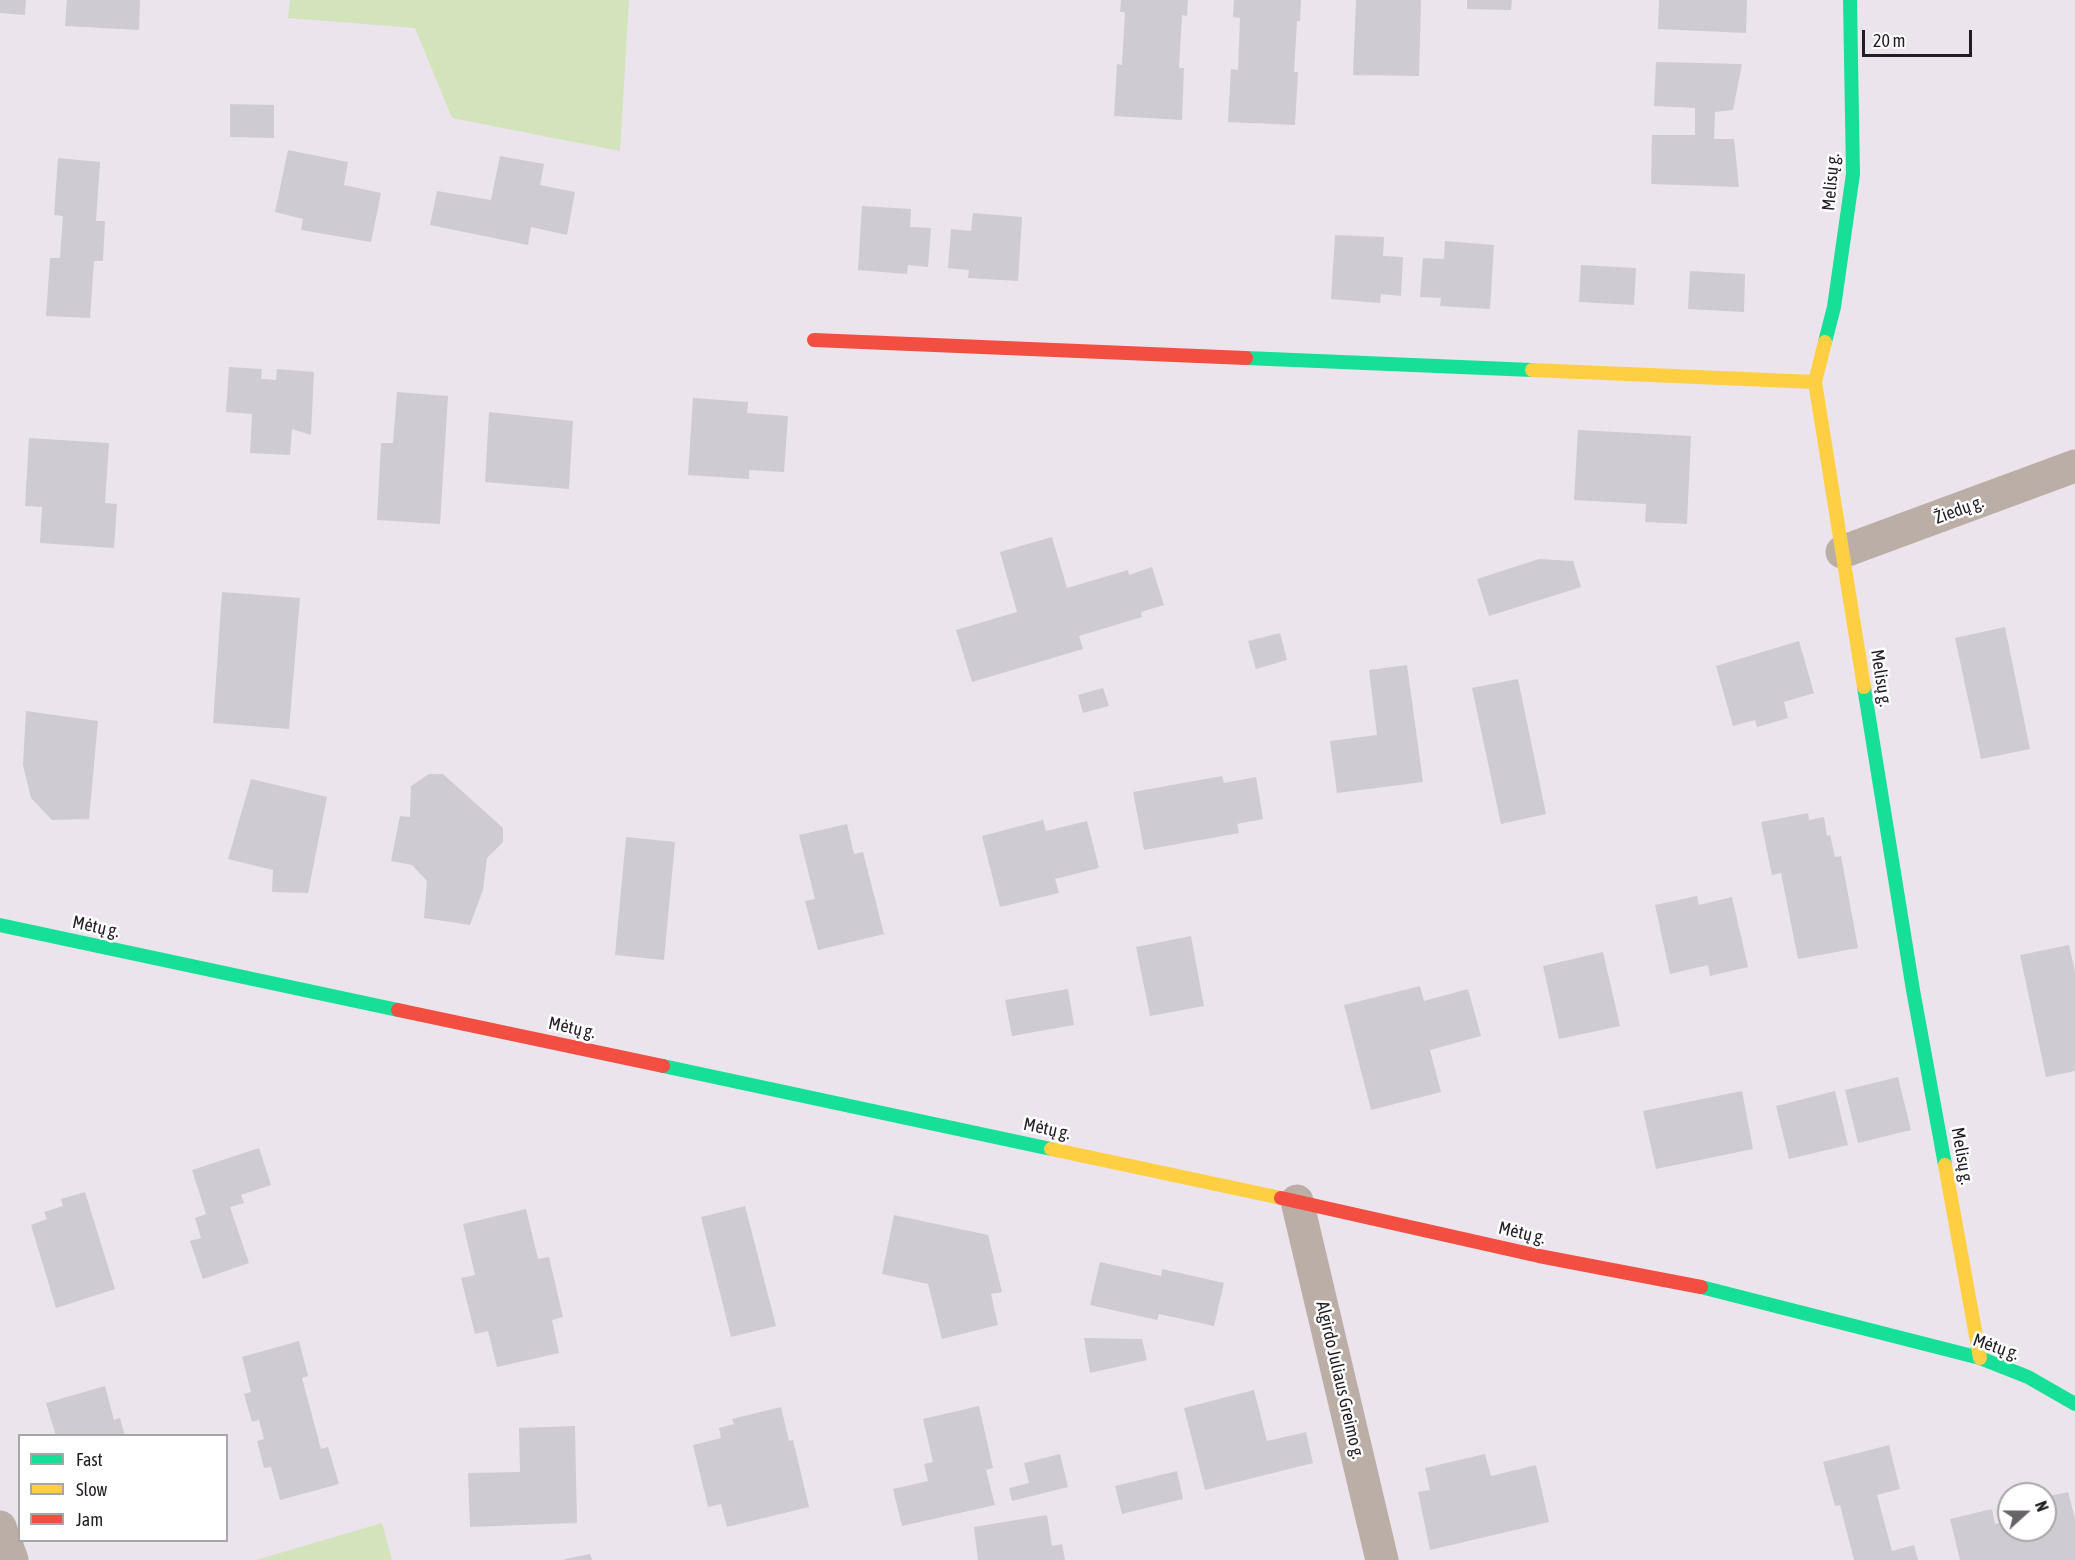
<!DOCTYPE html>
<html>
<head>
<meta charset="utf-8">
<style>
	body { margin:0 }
	#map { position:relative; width:2075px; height:1560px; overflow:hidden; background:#ebe4ec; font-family:"Asap Condensed",sans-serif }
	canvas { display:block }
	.legend { position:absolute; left:18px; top:1434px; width:210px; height:108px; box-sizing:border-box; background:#fff; border:2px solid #a6a5a7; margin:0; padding:8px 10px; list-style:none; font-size:18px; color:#211d23 }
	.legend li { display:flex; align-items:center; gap:12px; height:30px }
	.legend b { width:30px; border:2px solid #a6a5a7 }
	.north { position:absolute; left:1997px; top:1482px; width:60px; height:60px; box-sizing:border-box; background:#fff; border:2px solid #a6a5a7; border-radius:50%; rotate:69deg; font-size:16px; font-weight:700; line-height:24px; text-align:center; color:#211d23 }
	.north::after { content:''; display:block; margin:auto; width:21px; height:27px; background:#686369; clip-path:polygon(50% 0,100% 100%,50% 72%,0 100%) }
	.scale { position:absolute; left:1862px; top:30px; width:110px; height:27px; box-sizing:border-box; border:3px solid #211d23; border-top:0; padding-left:8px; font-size:18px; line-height:21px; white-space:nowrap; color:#211d23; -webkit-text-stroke:4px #fff; paint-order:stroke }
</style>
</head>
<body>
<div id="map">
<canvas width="2075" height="1560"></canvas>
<ul class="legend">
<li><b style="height:8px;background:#16e098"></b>Fast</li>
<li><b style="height:8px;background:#ffcf43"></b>Slow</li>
<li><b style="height:8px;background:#f24e42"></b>Jam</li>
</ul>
<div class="north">N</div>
<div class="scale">20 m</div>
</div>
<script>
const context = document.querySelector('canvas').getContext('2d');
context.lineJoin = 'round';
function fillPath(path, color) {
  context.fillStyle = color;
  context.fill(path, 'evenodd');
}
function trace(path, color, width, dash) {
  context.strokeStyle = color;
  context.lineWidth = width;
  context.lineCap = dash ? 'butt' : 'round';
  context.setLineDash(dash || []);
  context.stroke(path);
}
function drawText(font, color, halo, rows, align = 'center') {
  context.font = font + ' "Asap Condensed",sans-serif';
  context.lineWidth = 5;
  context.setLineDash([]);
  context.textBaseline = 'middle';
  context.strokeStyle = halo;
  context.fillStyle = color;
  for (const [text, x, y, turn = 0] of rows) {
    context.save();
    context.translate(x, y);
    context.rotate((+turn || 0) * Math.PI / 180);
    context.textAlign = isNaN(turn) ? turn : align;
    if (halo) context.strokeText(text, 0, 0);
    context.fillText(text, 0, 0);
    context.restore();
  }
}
const green = new Path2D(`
	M290 0H629L620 151 452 118 415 28 288 18Z
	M382 1523 392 1560H256Z`);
const building = new Path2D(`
	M0 0H26L25 15 0 13Z
	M67 0H140L139 30 65 26Z
	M1121 0H1188L1187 16 1182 15 1179 68H1184L1182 120 1114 116 1117 64 1122 65 1125 12H1120Z
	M1234 0H1301L1300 21H1297L1294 72H1298L1295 125 1228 122 1231 69 1238 70 1240 18 1233 17Z
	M1356 0H1421L1419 76 1353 75Z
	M1467 0H1512L1511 10 1467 9Z
	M1659 0H1747L1746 33 1658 29Z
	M1656 62 1742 64 1733 110 1715 112 1714 139H1734L1739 187 1651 184 1652 135H1695V108L1654 106Z
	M230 104 274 105V138L230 137Z
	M288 150 348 162 344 185 381 193 371 242 301 230 303 219 275 212Z
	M500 156 544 164 540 185 575 192 567 235 531 227 528 245 430 225 437 191 491 200Z
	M58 158 100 162 96 221H105L103 261H94L90 318 46 316 50 258H60L63 216 54 215Z
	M862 206 911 209 910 227 931 228 928 267 908 265 907 274 858 270Z
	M973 213 1022 217 1018 281 968 278 969 270 948 268 951 229 971 231Z
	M1335 235 1384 237 1383 256 1403 257 1401 296 1381 294 1380 303 1331 299Z
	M1445 241 1494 245 1490 309 1440 306 1441 298 1420 297 1423 258 1444 259Z
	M1581 265 1636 268 1634 305 1579 302Z
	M1690 271 1745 274 1744 312 1688 309Z
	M229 367 262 369 261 379 276 380 277 369 314 372 311 435 292 429 290 455 250 453 252 414 226 412Z
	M397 392 448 396 440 524 377 520 381 443H393Z
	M693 398 748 402 747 413 788 416 784 472 749 470V479L688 475Z
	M489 412 573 421 569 489 485 482Z
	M1578 430 1691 436 1687 524 1645 522 1646 504 1574 500Z
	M29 438 109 443 105 503 117 504 114 548 40 543 42 507 25 506Z
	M1052 537 1067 588 1128 570 1129 575 1152 567 1164 605 1141 612 1142 617 1079 636 1083 649 972 682 956 630 1017 612 1000 552Z
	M1539 559 1573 561 1581 587 1489 616 1477 579Z
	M222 592 300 598 289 729 213 723Z
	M2005 627 2030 749 1981 759 1955 638Z
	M1280 633 1287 660 1256 669 1248 641Z
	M1799 641 1814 693 1784 702 1788 718 1757 727 1755 720 1733 726 1716 666Z
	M1407 665 1423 782 1337 793 1330 741 1377 735 1369 670Z
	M1518 679 1546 814 1501 824 1472 688Z
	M1103 688 1109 706 1083 713 1078 695Z
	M26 711 98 721 89 819 52 820 31 798 23 765Z
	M429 774H443L503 828V842L487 858 483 890 470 925 424 918 427 881 412 865 391 861 400 816 410 817 411 786Z
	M1222 776 1224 783 1256 777 1263 819 1237 824 1239 833 1144 850 1133 792Z
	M251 779 327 797 308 893 272 892 273 870 228 859Z
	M1808 813 1809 820 1824 817 1827 836 1830 835 1835 857 1841 856 1858 948 1798 959 1781 873 1772 875 1761 822Z
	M1043 820 1046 831 1087 821 1099 868 1055 879 1059 893 1000 907 982 836Z
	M847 824 854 854 863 852 884 934 818 950 805 901 815 899 799 835Z
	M626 837 675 842 664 960 615 955Z
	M1697 896 1699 905 1732 897 1748 967 1710 976 1708 965 1670 974 1655 905Z
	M1191 936 1204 1006 1150 1016 1136 947Z
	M2069 945 2075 972V1071L2046 1077 2020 955Z
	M1603 952 1620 1026 1559 1039 1543 966Z
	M1420 986 1424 1001 1468 989 1481 1036 1430 1050 1441 1092 1371 1110 1344 1005Z
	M1068 989 1074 1025 1012 1036 1005 1000Z
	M1898 1077 1911 1130 1858 1143 1845 1090Z
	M1742 1091 1753 1149 1656 1169 1643 1111Z
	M1835 1091 1848 1145 1789 1159 1776 1106Z
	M259 1148 271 1185 241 1195 244 1203 230 1207 249 1263 203 1279 190 1241 201 1238 195 1218 206 1214 192 1170Z
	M85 1192 115 1289 56 1308 31 1225 47 1219 44 1212 63 1206 61 1199Z
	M745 1206 776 1326 731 1337 701 1217Z
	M526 1209 538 1259 549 1257 563 1317 552 1320 559 1353 497 1367 488 1331 475 1334 461 1278 475 1275 463 1224Z
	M894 1215 988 1235 1002 1292 991 1294 998 1325 942 1339 928 1284 882 1274Z
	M1100 1262 1161 1276 1162 1269 1224 1283 1214 1326 1159 1314 1157 1320 1090 1305Z
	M1084 1338 1142 1339 1147 1360 1090 1373Z
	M299 1341 308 1376 302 1378 321 1449 328 1447 339 1484 280 1500 271 1467 264 1468 257 1441 264 1439 259 1420 252 1422 244 1394 251 1392 242 1357Z
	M105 1386 114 1420 120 1418 125 1436H56L46 1403Z
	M1254 1390 1267 1441 1306 1432 1313 1463 1205 1490 1184 1408Z
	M979 1406 993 1468 986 1470 995 1505 902 1526 893 1489 928 1481 924 1464 933 1462 923 1419Z
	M781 1407 789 1441 793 1440 809 1507 727 1527 721 1504 708 1507 693 1445 721 1438 719 1428 734 1424 732 1419Z
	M575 1426 577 1523 470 1527 468 1473 520 1472 519 1428Z
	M1889 1445 1900 1489 1877 1495 1892 1551 1914 1545 1918 1560H1854L1840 1505 1835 1506 1823 1462Z
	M1060 1454 1068 1487 1012 1501 1009 1488 1029 1483 1024 1463Z
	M1485 1454 1491 1476 1536 1465 1549 1522 1430 1550 1418 1492 1430 1490 1425 1468Z
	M1177 1471 1183 1499 1122 1514 1115 1486Z
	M2068 1492 2075 1519V1560H1960L1950 1519 1992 1509 1995 1524 2009 1521V1530H2045V1497Z
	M1047 1515 1052 1546 1062 1544 1065 1560H978L974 1527Z
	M590 1554 592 1560H565V1559Z`);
const street = new Path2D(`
	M1842 552 2075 466
	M1297 1201 1382 1560
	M0 1527 12 1560`);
const fast = new Path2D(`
	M1825 342 1834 307 1853 174 1850 0
	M1246 358 1532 370
	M1864 687 1913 990 1945 1165
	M0 925 398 1010
	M663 1066 1051 1149
	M1701 1287 1980 1358 2028 1377 2075 1404`);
const slow = new Path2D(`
	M1825 342 1815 382 1864 687
	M1532 370 1815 382
	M1051 1149 1281 1198
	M1945 1165 1980 1358`);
const jam = new Path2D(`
	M814 340 1246 358
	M398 1010 663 1066
	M1281 1198 1539 1256 1701 1287`);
const streetNames = [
	["Melisų g.",1831,182,-85],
	["Žiedų g.",1959,510,-20],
	["Melisų g.",1881,678,81],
	["Mėtų g.",96,927,12],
	["Mėtų g.",572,1028,12],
	["Mėtų g.",1047,1129,12],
	["Melisų g.",1962,1156,80],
	["Mėtų g.",1522,1233,13],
	["Mėtų g.",1996,1347,19],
	["Algirdo Juliaus Greimo g.",1340,1380,77]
];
fillPath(green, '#d3e3bc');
fillPath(building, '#cfcbd2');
trace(street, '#bbaea7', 33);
trace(fast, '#16e098', 14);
trace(slow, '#ffcf43', 14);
trace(jam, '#f24e42', 14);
drawText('18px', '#211d23', '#fff', streetNames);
</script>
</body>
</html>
